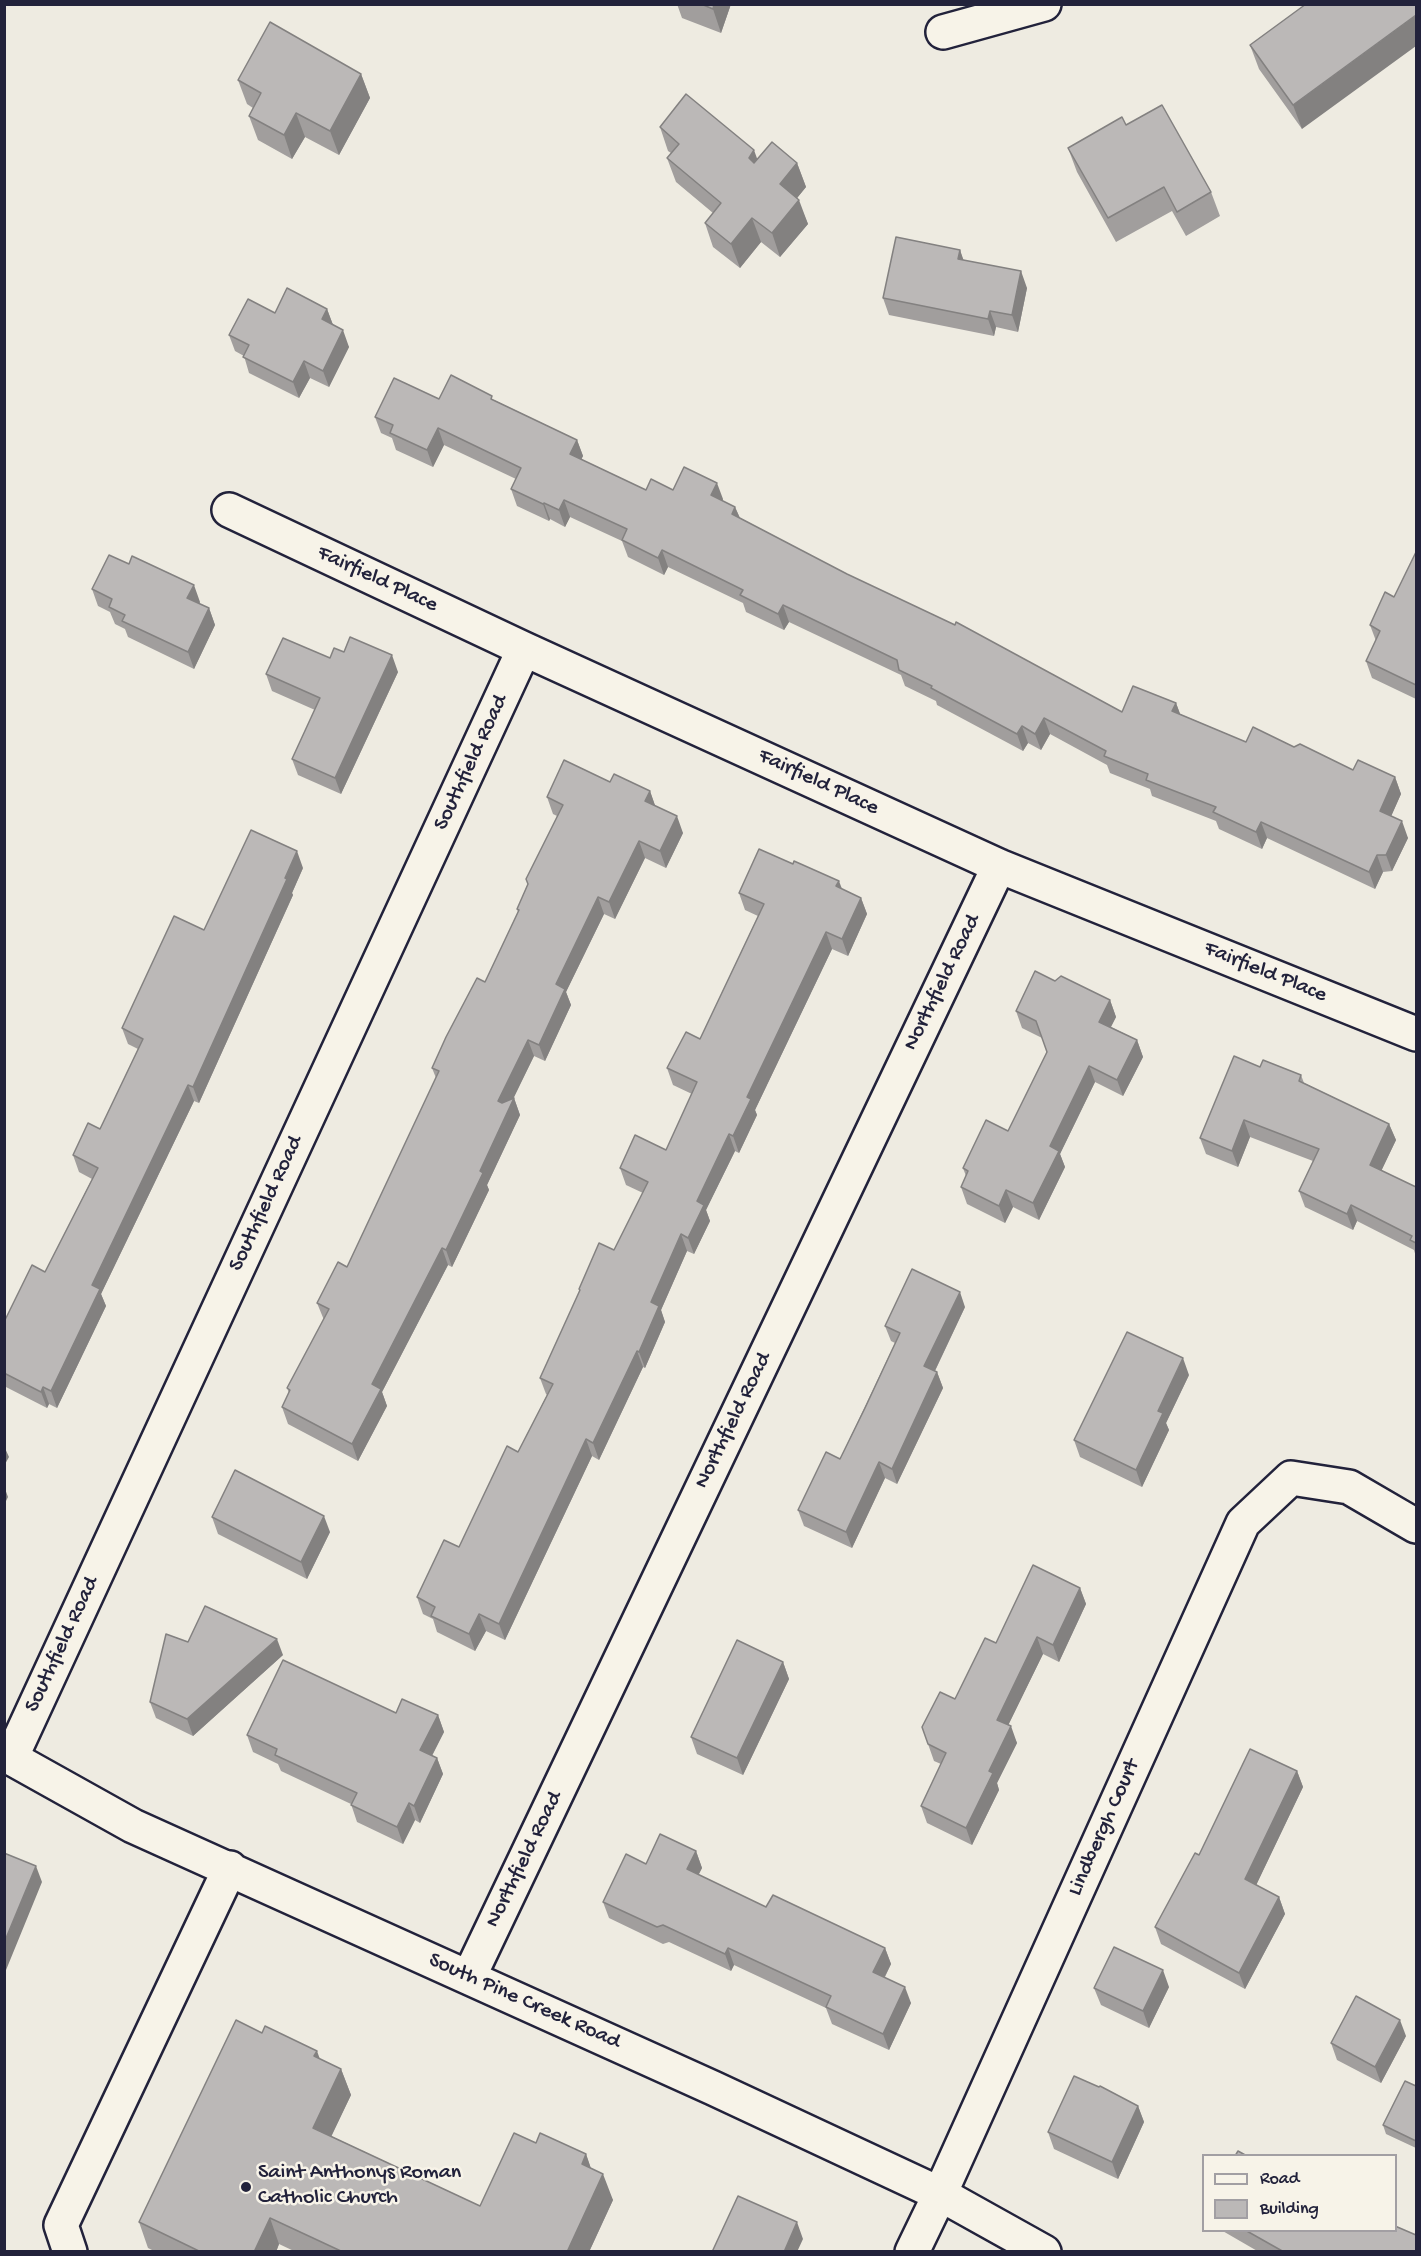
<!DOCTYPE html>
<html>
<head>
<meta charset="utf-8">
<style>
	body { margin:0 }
	#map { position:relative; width:1421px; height:2256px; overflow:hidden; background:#eeebe1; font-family:"Gochi Hand",sans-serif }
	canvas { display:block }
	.frame { position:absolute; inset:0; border:6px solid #22223b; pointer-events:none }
	.legend { position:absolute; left:1202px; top:2154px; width:195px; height:78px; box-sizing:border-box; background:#f7f3e8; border:2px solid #a29fa3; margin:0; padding:8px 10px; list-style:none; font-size:18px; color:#22223b }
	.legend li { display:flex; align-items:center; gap:12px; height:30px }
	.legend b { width:30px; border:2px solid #a29fa3 }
</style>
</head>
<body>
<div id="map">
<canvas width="1421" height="2256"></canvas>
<div class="frame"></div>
<ul class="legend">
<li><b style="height:8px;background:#f7f3e8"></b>Road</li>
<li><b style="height:16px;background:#bbb8b7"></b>Building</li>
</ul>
</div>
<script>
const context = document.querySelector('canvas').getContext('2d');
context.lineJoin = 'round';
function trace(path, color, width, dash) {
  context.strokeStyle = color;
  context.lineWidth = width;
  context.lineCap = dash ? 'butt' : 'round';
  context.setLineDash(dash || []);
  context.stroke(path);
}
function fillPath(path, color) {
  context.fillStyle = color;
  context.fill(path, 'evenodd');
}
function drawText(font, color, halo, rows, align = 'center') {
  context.font = font + ' "Gochi Hand",sans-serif';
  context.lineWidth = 5;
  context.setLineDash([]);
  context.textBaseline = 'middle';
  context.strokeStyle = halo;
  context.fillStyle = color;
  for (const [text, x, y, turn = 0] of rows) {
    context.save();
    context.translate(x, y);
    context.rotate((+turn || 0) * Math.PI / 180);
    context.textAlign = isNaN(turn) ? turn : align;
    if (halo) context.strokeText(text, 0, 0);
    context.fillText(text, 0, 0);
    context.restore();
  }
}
const minor = new Path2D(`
	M943 32 1044 4
	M229 510 524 649 999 866 1416 1034
	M4 1754 133 1826 713 2088 940 2194 1044 2252
	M11 1758 524 649
	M469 1977 999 866
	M70 2252 61 2225 230 1868
	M912 2252 940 2194 1243 1523 1291 1478 1349 1487 1416 1526`);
const wall = new Path2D(`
	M677 4H731L721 33 682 18Z
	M1306 4 1302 129 1259 69 1250 45Z
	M361 74 370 98 339 155 305 137 292 159 258 140 249 116 253 108 247 104 238 80Z
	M1126 125 1211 192 1220 216 1186 236 1172 211 1116 242 1077 172 1068 148Z
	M660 127 758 159 797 163 806 187 797 198 808 224 780 257 761 242 740 268 713 247 705 223 713 213 676 182 667 158 671 153 668 151Z
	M960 250 963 260 1027 288 1018 332 996 327 994 336 889 315 883 298Z
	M327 309 333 325 349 347 329 387 310 378 299 398 249 373 244 356 235 351 229 335 275 313Z
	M439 399 494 400 577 440 583 456 581 459 646 490H673L723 499V501L735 507 740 518 847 574 1122 712 1176 703 1180 714 1246 742 1294 747 1353 770 1395 777 1401 794 1391 816 1408 838 1392 871 1383 872 1375 889 1267 838 1262 849 1219 829 1216 821 1152 796 1150 789 1110 773 1107 765 1050 734 1041 750 1028 743 1023 751 937 705 936 701 905 686 901 675 789 622 784 630 746 612 743 603 668 567 664 575 628 557 622 541 570 517 565 527 550 519 549 521 517 506 511 489 516 479 444 445 433 467 396 450 392 438 381 433 375 417Z
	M1416 552V699L1372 678 1366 661 1376 641 1370 625 1394 597Z
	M92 589 200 602 199 604 209 608 215 625 194 669 128 637 125 629 115 624 110 612 98 606Z
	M344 652 398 672 341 794 298 775 292 759 315 710 272 691 266 674 330 658Z
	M610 782 650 791 655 806 683 833 666 868 645 858 615 919 604 914 566 992 571 1005 545 1061 534 1056 513 1098H514L520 1115 487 1185 489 1190 452 1267 448 1265 382 1392 387 1406 358 1461 288 1424 282 1407 289 1393 287 1388 324 1320 317 1303 347 1267 436 1078 432 1068 485 982 518 912 517 909 557 816 553 814 547 797Z
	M303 868 292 893 293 895 199 1103 194 1101 101 1294 106 1306 57 1408 49 1404 47 1408 4 1386V1322L45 1272 92 1179 79 1172 73 1155 100 1129 138 1049 128 1044 122 1028 204 930Z
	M841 889 861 898 867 914 848 956 832 949 755 1110 757 1115 739 1153 735 1151 706 1210 710 1221 694 1254 687 1251 661 1310 665 1322 645 1368 643 1367 599 1460 592 1456 505 1640 486 1631 475 1651 437 1632 433 1619 423 1614 417 1597 459 1547 518 1452 547 1395 546 1394 540 1378 580 1292 579 1289 614 1250 643 1193 626 1185 620 1168 666 1150 692 1094 673 1085 667 1068 700 1039 758 916 745 910 739 893Z
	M1055 981 1110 1000 1116 1017 1111 1027 1137 1040 1143 1057 1123 1096 1095 1082 1060 1154 1065 1167 1039 1220 1013 1207 1005 1223 967 1204 961 1187 966 1176 963 1168 1008 1131 1047 1052 1042 1038 1022 1028 1016 1011Z
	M1301 1075 1304 1083 1389 1124 1396 1140 1381 1171 1416 1187V1257L1414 1250 1357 1221 1353 1230 1305 1207 1299 1191 1313 1161 1250 1137 1238 1167 1206 1154 1200 1138Z
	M965 1307 935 1371 937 1372 943 1388 897 1484 885 1478 852 1548 804 1526 798 1510 840 1459 895 1343 891 1341 885 1326Z
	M1189 1375 1166 1423 1169 1430 1142 1487 1080 1457 1074 1440Z
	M212 1517 330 1532 307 1579 218 1534Z
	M1080 1588 1086 1604 1059 1662 1043 1654 1008 1725 1017 1743 997 1783 999 1790 972 1845 927 1823 921 1806 941 1764 934 1761 922 1727 955 1699 996 1643Z
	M188 1642 283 1655 193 1736 156 1718 150 1702Z
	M783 1662 789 1679 743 1775 697 1754 691 1737Z
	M396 1713 438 1715 444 1732 432 1756 437 1758 443 1774 420 1823 415 1820 403 1844 357 1822 351 1804 281 1771 278 1764 253 1752 247 1735Z
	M1297 1771 1303 1787 1256 1885 1279 1897 1285 1914 1245 1989 1161 1944 1155 1927 1199 1855Z
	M696 1851 702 1868 698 1875 766 1907 885 1948 891 1964 885 1977 911 2003 889 2050 832 2024 826 2008 734 1965 731 1971 669 1942 663 1944 609 1918 603 1902 646 1864Z
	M1169 1987 1149 2028 1101 2005 1094 1988Z
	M1406 2036 1381 2083 1337 2060 1331 2043Z
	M320 2059 341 2069 351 2095 331 2136 480 2206 536 2143 586 2154 591 2169 613 2200 589 2252H296L279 2244 276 2252H156L148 2248 139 2222Z
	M1416 2086V2148L1386 2134 1383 2125Z
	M1138 2106 1144 2122 1118 2179 1054 2149 1048 2132Z
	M1221 2230H1395L1416 2252H1259Z`);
const shadedWall = new Path2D(`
	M714 4H731L721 33 713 9Z
	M1416 15V46L1302 129 1293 105Z
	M361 74 370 98 339 155 330 131Z
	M296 113 305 137 292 159 284 135Z
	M754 150 763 175 749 158Z
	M797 163 806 187 789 208 780 184Z
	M799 200 808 224 780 257 772 233Z
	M752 218 761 242 740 268 731 244Z
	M960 250 966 267 958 259Z
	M1021 271 1027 288 1018 332 1012 315Z
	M327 309 333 325 322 319Z
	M990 311 996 327 994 336 988 319Z
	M343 330 349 347 329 387 323 371Z
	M304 361 310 378 299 398 293 382Z
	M438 428 444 445 433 467 427 450Z
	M577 440 583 456 576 471 570 454Z
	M717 483 723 499 717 512 711 495Z
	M564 500 570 517 565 527 559 510Z
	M544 503 550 519 549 521 543 504Z
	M735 507 742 523 732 514Z
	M662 550 668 567 664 575 658 558Z
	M194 585 200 602 193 615 187 598Z
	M783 605 789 622 784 630 778 614Z
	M209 608 215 625 194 669 188 652Z
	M392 655 398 672 341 794 335 778Z
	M1176 703 1182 719 1172 711Z
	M1044 718 1050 734 1041 750 1035 734Z
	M1022 726 1028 743 1023 751 1017 734Z
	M1395 777 1401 794 1386 828 1380 811Z
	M650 791 656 808 645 801Z
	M677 816 683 833 666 868 660 851Z
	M1402 821 1408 838 1392 871 1386 855Z
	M1261 822 1267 838 1262 849 1256 832Z
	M639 841 645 858 615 919 609 902Z
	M297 851 303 868 292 893 293 895 199 1103 193 1087Z
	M1377 855 1383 872 1375 889 1369 872Z
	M839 881 845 897 836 886Z
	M598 897 604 914 566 992 571 1005 545 1061 539 1045 556 984Z
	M861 898 867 914 848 956 842 939Z
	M826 932 832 949 755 1110 757 1115 739 1153 733 1136 747 1097Z
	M1110 1000 1116 1017 1105 1038 1099 1022Z
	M528 1040 534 1056 504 1118 498 1101Z
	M1137 1040 1143 1057 1123 1096 1117 1080Z
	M1089 1066 1095 1082 1060 1154 1065 1167 1039 1220 1033 1203 1050 1146Z
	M188 1085 194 1101 101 1294 106 1306 57 1408 51 1391 92 1285Z
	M514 1098 520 1115 487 1185 489 1190 452 1267 446 1250 480 1171Z
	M1244 1120 1250 1137 1238 1167 1232 1151Z
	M1389 1124 1396 1140 1376 1182 1370 1165Z
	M729 1134 735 1151 706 1210 710 1221 694 1254 688 1238 697 1201Z
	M1006 1190 1013 1207 1005 1223 999 1206Z
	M1351 1205 1357 1221 1353 1230 1347 1214Z
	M681 1234 687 1251 661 1310 665 1322 645 1368 639 1352 651 1302Z
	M442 1248 448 1265 382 1392 387 1406 358 1461 352 1444 372 1384Z
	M960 1292 965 1307 930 1381 924 1366Z
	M637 1351 643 1367 599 1460 593 1443Z
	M1183 1358 1189 1375 1166 1423 1169 1430 1142 1487 1136 1470 1158 1411Z
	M937 1372 943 1388 897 1484 892 1469Z
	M43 1387 49 1404 47 1408 41 1392Z
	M586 1439 592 1456 505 1640 499 1624Z
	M4 1446 9 1457 4 1466Z
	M879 1462 885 1478 852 1548 846 1532Z
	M4 1486 8 1497 4 1505Z
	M324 1516 330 1532 307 1579 301 1562Z
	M1080 1588 1086 1604 1059 1662 1053 1645Z
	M479 1614 486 1631 475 1651 469 1634Z
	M1037 1637 1043 1654 1003 1736 997 1720Z
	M277 1639 283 1655 193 1736 187 1719Z
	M783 1662 789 1679 743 1775 737 1758Z
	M438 1715 444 1732 426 1767 420 1750Z
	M1011 1726 1017 1743 997 1783 999 1790 972 1845 966 1828 989 1771Z
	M437 1758 443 1774 420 1823 414 1806Z
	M1297 1771 1303 1787 1251 1896 1245 1879Z
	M409 1803 415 1820 403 1844 397 1827Z
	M696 1851 702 1868 693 1886 687 1869Z
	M36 1866 42 1882 4 1975V1943Z
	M1279 1897 1285 1914 1245 1989 1239 1973Z
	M728 1948 734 1965 731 1971 725 1954Z
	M885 1948 891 1964 879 1988 873 1972Z
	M1163 1970 1169 1987 1149 2028 1143 2011Z
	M905 1987 911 2003 889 2050 883 2034Z
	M1400 2020 1406 2036 1381 2083 1375 2067Z
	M317 2051 326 2076 314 2056Z
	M341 2069 351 2095 323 2154 313 2128Z
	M1138 2106 1144 2122 1118 2179 1112 2162Z
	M586 2154 595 2180 582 2164Z
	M603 2174 613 2200 589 2252H567Z
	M270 2218 279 2244 276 2252H254Z
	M797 2222 803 2239 797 2252H784Z`);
const building = new Path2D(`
	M701 4H714L713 9Z
	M1306 4H1416V15L1293 105 1250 45Z
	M270 22 361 74 330 131 296 113 284 135 249 116 261 93 238 80Z
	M686 94 754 150 749 158 754 163 772 142 797 163 780 184 799 200 772 233 752 218 731 244 705 223 721 203 667 158 679 144 660 127Z
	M1162 105 1211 192 1177 212 1164 187 1108 218 1068 148 1122 117 1126 125Z
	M896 237 960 250 958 259 1021 271 1012 315 990 311 988 319 883 298Z
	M287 288 327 309 322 319 343 330 323 371 304 361 293 382 243 357 249 345 229 335 248 299 275 313Z
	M451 375 492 396 491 399 577 440 570 454 646 490 651 479 673 490 684 467 717 483 711 495 735 507 732 514 847 574 955 625 956 622 1122 712 1133 686 1176 703 1172 711 1246 742 1253 727 1294 747 1300 744 1353 770 1358 760 1395 777 1380 811 1402 821 1386 855H1377L1369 872 1261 822 1256 832 1213 812 1216 807 1146 780 1148 774 1104 756 1106 751 1044 718 1035 734 1022 726 1017 734 931 688 932 686 899 670 897 660 783 605 778 614 740 595 743 590 662 550 658 558 622 540 627 529 564 500 559 510 544 503 543 504 511 489 521 468 438 428 427 450 390 433 393 425 375 417 394 378 439 399Z
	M1416 552V685L1366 661 1380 631 1370 625 1385 592 1394 597Z
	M109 555 129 564 132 556 194 585 187 598 209 608 188 652 122 621 125 615 109 607 112 599 92 589Z
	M350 637 392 655 335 778 292 759 320 698 266 674 283 638 330 658 334 648 344 652Z
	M564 760 610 782 614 774 650 791 645 801 677 816 660 851 639 841 609 902 598 897 556 984 565 989 539 1045 528 1040 498 1101 502 1103 514 1098 480 1171 483 1173 446 1250 442 1248 372 1384 381 1389 352 1444 282 1407 290 1390 287 1388 329 1309 317 1303 338 1262 347 1267 439 1071 432 1068 446 1037 477 978 485 982 519 910 517 909 528 884 526 879 563 805 547 797Z
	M251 830 297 851 285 878 287 879 193 1087 188 1085 92 1285 100 1289 51 1391 43 1387 41 1392 4 1373V1322L32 1265 45 1272 98 1168 73 1155 88 1123 100 1129 143 1039 122 1028 174 916 204 930Z
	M759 849 793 864 794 861 839 881 836 886 861 898 842 939 826 932 747 1097 751 1099 733 1136 729 1134 697 1201 704 1205 688 1238 681 1234 651 1302 659 1306 639 1352 637 1351 593 1443 586 1439 499 1624 479 1614 469 1634 431 1616 435 1607 417 1597 444 1540 459 1547 507 1446 518 1452 553 1384 540 1378 580 1290 579 1289 599 1243 614 1250 648 1182 620 1168 635 1135 666 1150 697 1082 667 1068 686 1032 700 1039 764 904 739 893Z
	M1035 971 1055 981 1061 976 1110 1000 1099 1022 1137 1040 1117 1080 1089 1066 1050 1146 1059 1151 1033 1203 1006 1190 999 1206 961 1187 968 1171 963 1168 986 1120 1008 1131 1047 1052 1036 1021 1016 1011Z
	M1234 1056 1260 1067 1263 1060 1301 1075 1299 1081 1389 1124 1370 1165 1416 1187V1243L1410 1240 1412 1236 1351 1205 1347 1214 1299 1191 1319 1149 1244 1120 1232 1151 1200 1138Z
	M912 1269 960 1292 924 1366 937 1372 892 1469 879 1462 846 1532 798 1510 826 1452 840 1459 865 1408 900 1333 885 1326Z
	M1127 1332 1183 1358 1158 1411 1163 1413 1136 1470 1074 1440Z
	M235 1470 324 1516 301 1562 212 1517Z
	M1033 1565 1080 1588 1053 1645 1037 1637 997 1720 1011 1726 989 1771 993 1773 966 1828 921 1806 946 1753 928 1744 922 1727 940 1692 955 1699 985 1638 996 1643Z
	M205 1606 277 1639 187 1719 150 1702 166 1634 188 1642Z
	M737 1640 783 1662 737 1758 691 1737Z
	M283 1660 396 1713 402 1699 438 1715 420 1750 437 1758 414 1806 409 1803 397 1827 351 1805 357 1793 275 1755 277 1749 247 1735Z
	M1250 1749 1297 1771 1245 1879 1279 1897 1239 1973 1155 1927 1195 1853 1199 1855Z
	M660 1834 696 1851 687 1869 766 1907 773 1895 885 1948 873 1972 905 1987 883 2034 826 2007 831 1996 728 1948 725 1954 663 1925 657 1927 603 1902 626 1854 646 1864Z
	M4 1853 36 1866 4 1943Z
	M1114 1947 1163 1970 1143 2011 1094 1988Z
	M1356 1996 1400 2020 1375 2067 1331 2043Z
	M236 2020 262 2033 265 2026 317 2051 314 2056 341 2069 313 2128 480 2206 514 2133 536 2143 540 2133 586 2154 582 2164 603 2174 567 2252H343L270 2218 254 2252H201L139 2222Z
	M1074 2076 1099 2087 1100 2086 1138 2106 1112 2162 1048 2132Z
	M1405 2081 1416 2086V2141L1383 2125Z
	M1238 2151 1247 2156H1235Z
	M738 2196 797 2222 784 2252H712Z
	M1395 2226 1416 2235V2252H1284L1245 2230H1395Z`);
const markers = [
	[246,2187,6,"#22223b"]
];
const streetNames = [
	["Fairfield Place",377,580,25],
	["Southfield Road",472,763,-65],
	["Fairfield Place",818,783,25],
	["Fairfield Place",1265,973,22],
	["Northfield Road",943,983,-64],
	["Southfield Road",267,1204,-65],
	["Northfield Road",734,1421,-64],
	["Southfield Road",63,1645,-65],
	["Lindbergh Court",1105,1828,-66],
	["Northfield Road",525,1860,-64],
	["South Pine Creek Road",524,2002,24]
];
const poiNames = [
	["Saint Anthonys Roman",258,2174],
	["Catholic Church",258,2199]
];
trace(minor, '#22223b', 38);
trace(minor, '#f7f3e8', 33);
fillPath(wall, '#a19e9d');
fillPath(shadedWall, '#838180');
fillPath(building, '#bbb8b7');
trace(building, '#838180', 1.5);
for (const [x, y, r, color] of markers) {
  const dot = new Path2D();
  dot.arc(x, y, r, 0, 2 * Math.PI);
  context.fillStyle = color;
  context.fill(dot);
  trace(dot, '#f7f3e8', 2);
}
drawText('22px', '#22223b', '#f7f3e8', streetNames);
drawText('22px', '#22223b', '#f7f3e8', poiNames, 'left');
</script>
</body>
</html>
